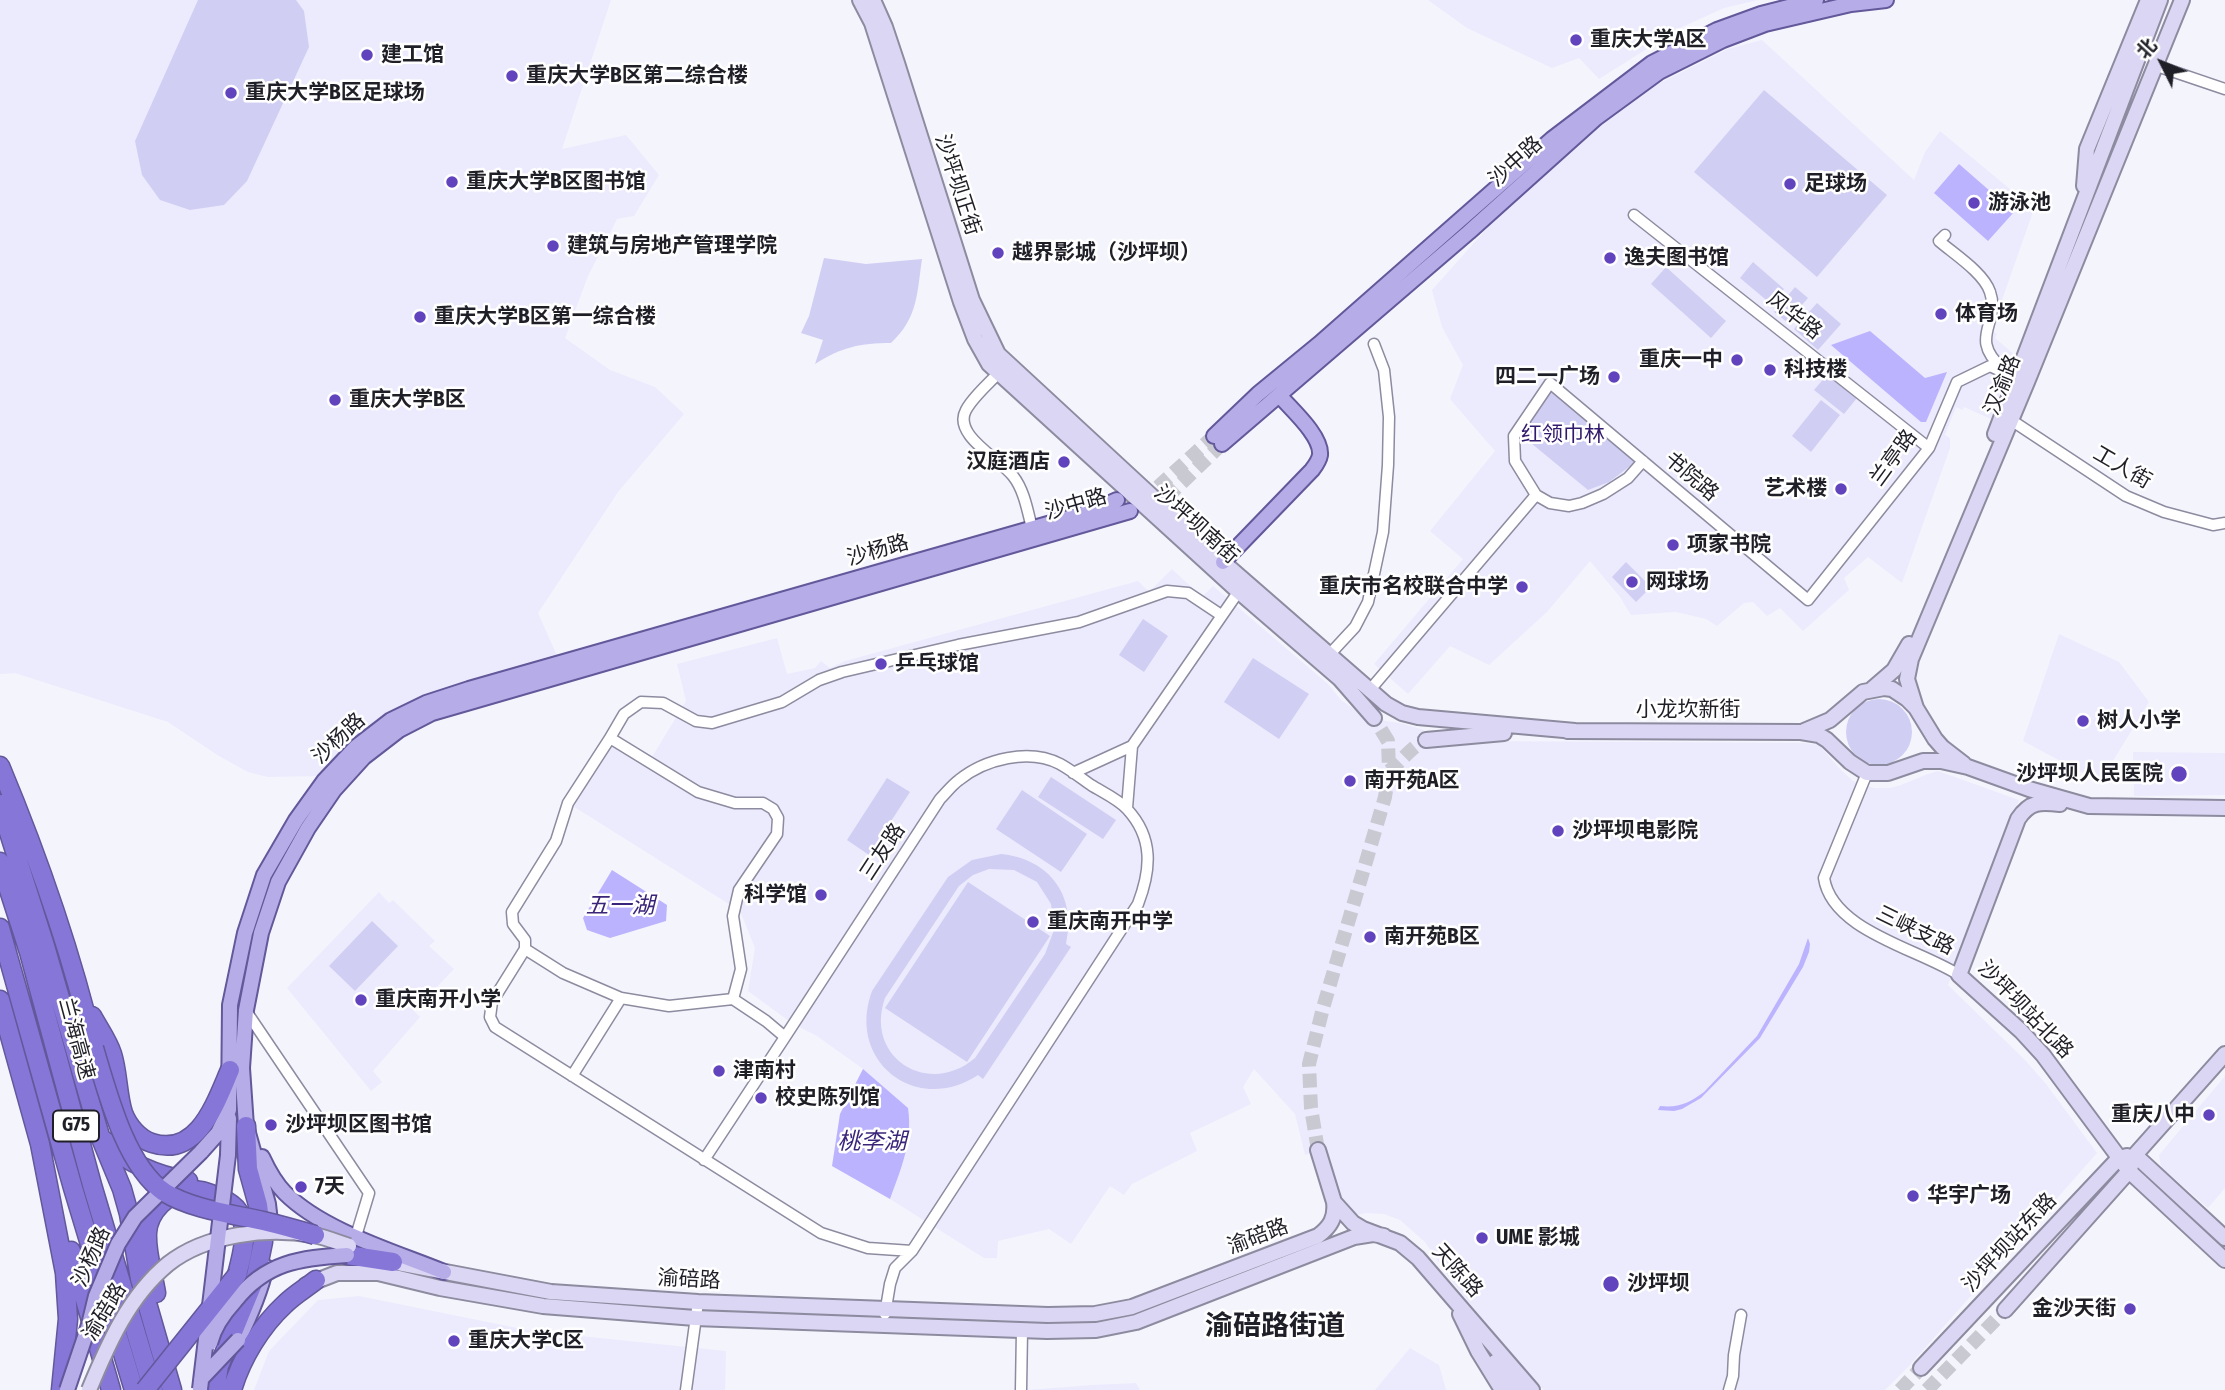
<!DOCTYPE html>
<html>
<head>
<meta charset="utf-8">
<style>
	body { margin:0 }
	#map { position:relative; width:2225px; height:1390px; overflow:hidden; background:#f4f4fd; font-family:"Fira Sans Condensed","Noto Sans SC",sans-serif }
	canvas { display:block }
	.north { position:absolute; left:2127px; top:28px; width:70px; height:70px; -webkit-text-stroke:5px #fff; paint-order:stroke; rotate:313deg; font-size:19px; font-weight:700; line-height:28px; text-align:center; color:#1f1f27 }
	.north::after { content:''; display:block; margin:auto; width:24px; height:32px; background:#1f1f27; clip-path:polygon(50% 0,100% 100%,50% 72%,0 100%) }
</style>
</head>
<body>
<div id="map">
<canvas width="2225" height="1390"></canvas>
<div class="north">北</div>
</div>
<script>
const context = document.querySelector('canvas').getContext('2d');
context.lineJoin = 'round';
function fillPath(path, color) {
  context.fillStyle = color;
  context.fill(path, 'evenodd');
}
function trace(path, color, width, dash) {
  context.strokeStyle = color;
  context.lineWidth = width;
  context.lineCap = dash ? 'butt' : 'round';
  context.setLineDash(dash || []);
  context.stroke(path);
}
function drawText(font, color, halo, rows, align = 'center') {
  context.font = font + ' "Fira Sans Condensed","Noto Sans SC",sans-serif';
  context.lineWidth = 5;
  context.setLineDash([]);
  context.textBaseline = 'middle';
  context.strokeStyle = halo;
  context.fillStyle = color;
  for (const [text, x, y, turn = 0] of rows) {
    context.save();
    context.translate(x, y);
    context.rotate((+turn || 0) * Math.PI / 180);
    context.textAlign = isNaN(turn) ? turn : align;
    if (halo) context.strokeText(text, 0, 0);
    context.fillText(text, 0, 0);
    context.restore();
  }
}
const built = new Path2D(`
	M0 0H611L562 149 626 135 659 175 634 216 617 219 588 276 565 338 610 370 655 387 684 414 618 492 538 613 559 660 466 684 320 776 268 777 248 772 219 756 168 722 15 673 0 674Z
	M1428 0H1758L1724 8 1680 28 1599 79 1579 58 1552 68 1467 28Z
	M1762 40 1914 180 1925 152 1940 131 2034 209 1991 331 1997 334 1995 338 2015 355 1991 419 1964 407 1963 410 1956 407 1945 435 1950 438V448L1902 583 1868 557 1844 578 1849 590 1803 631 1780 608 1767 616 1753 602 1744 603 1717 626 1706 619 1676 612 1631 615 1620 597 1590 561 1547 612 1489 665 1450 646 1408 694 1374 664 1463 559 1430 531 1495 451 1450 399 1463 365 1442 327 1432 290 1515 197 1598 121 1630 98 1728 49Z
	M1172 569 1202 597 1213 586 1328 684 1341 700 1366 718 1400 723 1424 730 1429 747 1486 741 1805 743 1819 745 1840 769 1853 781 1874 788H1890L1901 785 1925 775 1938 771 2019 800 1948 985 2025 1060 2046 1084 2097 1153 1909 1366 1885 1390H1544L1526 1373 1450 1279 1425 1242 1400 1220 1384 1214 1366 1213 1353 1216 1343 1200 1323 1148 1305 1155 1295 1114 1254 1069 1243 1087 1251 1104 1190 1133 1197 1151 1132 1184 1124 1195 1110 1186 1071 1244 1049 1229 998 1241 997 1258H984L890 1199 832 1166 840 1114 863 1069 817 1036 793 1024 748 991 755 948 740 911 568 803 610 738 649 762 686 701 677 664 777 638 787 674 815 668 821 661 830 668 845 661 1138 581 1149 592Z
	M2059 634 2119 662 2149 702 2100 782 2023 741Z
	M2133 752 2225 753V795L2134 796Z
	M379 892 389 903 393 900 435 941 429 946 454 969 414 1011 420 1017 373 1071 382 1082 371 1091 287 988Z
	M2225 1076V1188L2208 1208 2161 1167 2159 1155Z
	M359 1296 532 1331 726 1351 725 1390H254L269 1351 318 1300Z
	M1410 1348 1439 1365 1446 1390H1375Z
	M1136 1383 1140 1390H1027L1093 1385Z`);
const green = new Path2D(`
	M198 0H296L304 11 309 47 247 181 224 205 190 210 160 200 142 175 135 141Z
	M1764 90 1887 195 1817 277 1694 172Z
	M824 258 866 264 922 259C917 293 918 318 891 343 860 343 842 347 815 364L823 340 801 333 809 316Z
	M1753 262 1784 289 1771 304 1740 278Z
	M1666 267 1726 321 1711 338 1651 284Z
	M1795 287 1808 298 1787 322 1774 312Z
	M1817 303 1841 324 1818 350 1794 329Z
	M1832 369 1861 393 1844 414 1814 390Z
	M1550 388 1637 461 1609 482 1588 490 1520 434Z
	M1821 400 1840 415 1811 452 1792 436Z
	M1626 562 1651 587 1636 602 1612 577Z
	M1143 619 1168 636 1144 672 1119 655Z
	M1253 658 1309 694 1279 739 1224 702Z
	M1846 732a33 33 0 1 1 66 0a33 33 0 1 1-66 0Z
	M1051 777 1116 820 1103 839 1038 797Z
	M887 778 910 792 869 855 847 840Z
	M1022 790 1087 834 1061 872 996 829Z
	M1001 854C1050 859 1077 896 1066 944L1071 947 983 1079 978 1075C916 1116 846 1061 872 991L948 877 972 860ZM989 869 1014 870 1037 882 1051 904 1054 930 1045 954 975 1058C928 1098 864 1057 885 998L959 886 973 875Z
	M968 882 1050 936 967 1062 885 1008Z
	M372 921 398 946 355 991 329 966Z`);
const water = new Path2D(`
	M1959 164 2014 212 1988 241 1934 193Z
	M1870 331 1925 378 1947 372 1926 422H1921L1831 345Z
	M612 870 667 905 666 921 610 938 587 930 583 918Z
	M1808 938 1810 944 1809 952 1803 967 1760 1038 1701 1098 1682 1109 1674 1111 1658 1110 1660 1106C1679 1108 1689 1103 1704 1092L1757 1036 1799 964Z
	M863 1069 908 1108C913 1141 901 1169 890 1199L832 1166 840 1114Z`);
const secondaryTunnel = new Path2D(`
	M1389 771C1402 761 1412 746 1426 740
	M1318 1150 1311 1108 1309 1064 1323 1008 1385 797 1389 771 1388 741 1374 718
	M1900 1390 1921 1368
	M1927 1390 2005 1310`);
const primaryTunnel = new Path2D(`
	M1138 493 1158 487 1214 436
	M1147 505 1166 498 1222 444`);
const street = new Path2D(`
	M2154 65 2225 89
	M1634 215 1929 448
	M1945 235 1939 241C1954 254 1984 273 1990 292 2001 324 1967 337 2003 369
	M1002 369C991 382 974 395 966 410 952 435 1000 459 1013 476 1025 491 1028 514 1033 532
	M2011 420 2126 496 2164 512 2213 525 2225 523
	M1643 461 1628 478 1603 494 1582 503 1569 506 1550 503 1536 495 1515 461 1514 436 1550 383 1808 600 1929 448 1957 382 1990 366 2016 378
	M1329 655 1355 627 1368 602 1383 532 1388 465 1389 417 1384 370 1374 344
	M1369 691 1536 495
	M1073 773 1132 746
	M1867 773 1824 878C1832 931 1919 949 1959 975
	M1127 808 1132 746 1241 588
	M525 949V940L513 924 512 912 556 841 568 803 610 738
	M733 999 741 969 733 916 739 890 777 834 778 818 773 809 763 803H735L698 792 610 738 624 714 641 702 663 703 696 721 712 723 782 702 819 680 842 672 958 645 1079 622 1167 591 1188 593 1221 615
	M246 1011 369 1193 356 1236
	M785 1037 940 799C946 793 952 785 959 780 985 759 1029 748 1060 764 1071 770 1081 778 1091 785 1102 792 1118 799 1127 809 1154 838 1151 870 1138 904L912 1251 895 1268 890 1284 885 1314
	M572 1076 621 998
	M704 1160 785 1037 766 1021 733 999 669 1006 621 998 563 973 525 949 492 1002 490 1017 495 1027 821 1233 868 1248 912 1251
	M686 1390 698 1302
	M1021 1390 1022 1330
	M1729 1390 1733 1376 1734 1355 1741 1315`);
const secondary = new Path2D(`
	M860 0 872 23 961 302 975 339 989 364 1238 591 1340 679 1374 718
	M873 0 885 27 897 63 972 300 998 354 1223 562 1386 704 1402 713 1418 717 1575 731
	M2084 186 2087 149 2148 0
	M1995 434 2160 0
	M1872 689 1894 670 1909 644
	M1916 708 1907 679 1911 659 2027 382 2182 0
	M1567 731 1801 732 1819 735 1827 740 1850 762 1867 773H1888L1923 761H1941L1968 767 2029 789 2089 806 2225 808
	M1804 731 1830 720 1863 692 1884 688 1892 689 1907 699 1916 708 1935 739 1942 747 1964 764
	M1426 740 1504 733
	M2060 804C2040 802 2030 801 2018 819L1959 975 2021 1031 2043 1055 2129 1171 2225 1260
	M2135 1155 2225 1238
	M1334 1202 1353 1223 1363 1229 1400 1243 1418 1258 1532 1390
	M383 1259 393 1262 551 1292 698 1302 1048 1315 1095 1314 1132 1307 1318 1236C1330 1227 1336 1218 1334 1202L1318 1150
	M306 1285 337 1273H378L440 1288 543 1306 695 1318 1047 1331 1096 1330 1136 1322 1354 1237 1373 1234 1384 1236
	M2005 1310 2129 1171 2135 1155 2225 1054
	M1460 1314 1478 1351 1502 1390
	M1495 1362 1516 1390
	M1921 1368 2119 1158 2127 1156`);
const primary = new Path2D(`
	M1214 436 1258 394 1319 344 1552 139 1652 63 1717 30 1761 14 1816 0
	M1222 444 1469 232 1596 118 1659 72 1723 40 1765 24 1851 4 1886 0
	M1223 562 1312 470C1315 466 1319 461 1320 455 1322 436 1291 409 1279 395
	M201 1152 218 1133 229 1110 230 1005 245 933 264 875 296 820 324 781 356 747 391 720 426 703 469 689 1090 512 1117 500
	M228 1155 229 1118
	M262 1157C268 1170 275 1183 285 1193 323 1231 395 1252 444 1272
	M271 1230 268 1204 246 1126 242 1068 246 1010 261 933 278 882 308 828 334 790 364 757 399 730 432 713 1130 511
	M238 1340C250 1316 260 1293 266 1267`);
const highway = new Path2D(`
	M0 766C38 857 71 952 94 1048
	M0 804 45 946 100 1136 122 1189 129 1214 140 1279 172 1390
	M0 862 29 952 92 1185 153 1390
	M0 928 73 1188 134 1390
	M0 1000 40 1144 65 1273 68 1319 61 1390
	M92 1016C99 1029 108 1041 112 1054 118 1073 117 1094 123 1113 128 1126 139 1139 152 1143 198 1158 216 1102 230 1070
	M105 1141C126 1163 158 1176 188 1181
	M71 1251 111 1390
	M347 1255 393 1262
	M156 1293C153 1274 146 1253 147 1233 148 1212 168 1192 189 1190 201 1189 210 1194 221 1198 227 1201 234 1205 238 1211 250 1228 242 1256 237 1275
	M215 1390 219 1366 256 1276 263 1242 258 1205 248 1169 246 1126
	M232 1390C241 1359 261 1326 285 1304 294 1295 306 1288 316 1280`);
const secondaryBridge = new Path2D(`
	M89 1390C108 1344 129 1296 168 1264 206 1234 267 1227 313 1235 325 1237 337 1242 349 1246`);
const primaryBridge = new Path2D(`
	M210 1343C214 1327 224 1313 235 1301 266 1262 300 1258 347 1255
	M201 1379 238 1340
	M200 1389 228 1155
	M67 1390 89 1325 96 1296 118 1244 135 1217 201 1152`);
const highwayBridge = new Path2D(`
	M94 1048C107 1091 125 1165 164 1192 191 1209 232 1214 263 1221 280 1225 298 1230 315 1235
	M145 1390 237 1275`);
const markers = [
	[1576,40,7,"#6144bd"],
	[367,55,7,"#6144bd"],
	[512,76,7,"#6144bd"],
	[231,93,7,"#6144bd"],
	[452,182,7,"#6144bd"],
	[1790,184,7,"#6144bd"],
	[1974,203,7,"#6144bd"],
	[553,246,7,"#6144bd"],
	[998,253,7,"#6144bd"],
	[1610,258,7,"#6144bd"],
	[1941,314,7,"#6144bd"],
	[420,317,7,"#6144bd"],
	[1737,360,7,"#6144bd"],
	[1770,370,7,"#6144bd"],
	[1614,377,7,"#6144bd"],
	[335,400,7,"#6144bd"],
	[1064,462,7,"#6144bd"],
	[1841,489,7,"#6144bd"],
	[1673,545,7,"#6144bd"],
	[1632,582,7,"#6144bd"],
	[1522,587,7,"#6144bd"],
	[881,664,7,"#6144bd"],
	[2083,721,7,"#6144bd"],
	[2179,774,9,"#6144bd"],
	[1350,781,7,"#6144bd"],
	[1558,831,7,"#6144bd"],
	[821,895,7,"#6144bd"],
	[1033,922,7,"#6144bd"],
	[1370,937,7,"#6144bd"],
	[361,1000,7,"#6144bd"],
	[719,1071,7,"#6144bd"],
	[761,1098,7,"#6144bd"],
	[2209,1115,7,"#6144bd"],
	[271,1125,7,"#6144bd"],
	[301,1187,7,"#6144bd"],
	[1913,1196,7,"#6144bd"],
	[1482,1238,7,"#6144bd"],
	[1611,1284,9,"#6144bd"],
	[2130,1309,7,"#6144bd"],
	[454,1341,7,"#6144bd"]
];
const shields = [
	[76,1126,46]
];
const shieldNames = [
	["G75",76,1126]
];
const poiNames = [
	["重庆大学A区",1590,40],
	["建工馆",381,55],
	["重庆大学B区第二综合楼",526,76],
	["重庆大学B区足球场",245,93],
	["重庆大学B区图书馆",466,182],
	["足球场",1804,184],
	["游泳池",1988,203],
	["建筑与房地产管理学院",567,246],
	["越界影城（沙坪坝）",1012,253],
	["逸夫图书馆",1624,258],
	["体育场",1955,314],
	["重庆大学B区第一综合楼",434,317],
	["重庆一中",1723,360,"right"],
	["科技楼",1784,370],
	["四二一广场",1600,377,"right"],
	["重庆大学B区",349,400],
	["汉庭酒店",1050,462,"right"],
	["艺术楼",1827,489,"right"],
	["项家书院",1687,545],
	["网球场",1646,582],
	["重庆市名校联合中学",1508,587,"right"],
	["乒乓球馆",895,664],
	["树人小学",2097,721],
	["沙坪坝人民医院",2163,774,"right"],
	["南开苑A区",1364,781],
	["沙坪坝电影院",1572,831],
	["科学馆",807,895,"right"],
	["重庆南开中学",1047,922],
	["南开苑B区",1384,937],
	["重庆南开小学",375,1000],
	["津南村",733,1071],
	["校史陈列馆",775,1098],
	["重庆八中",2195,1115,"right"],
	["沙坪坝区图书馆",285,1125],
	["7天",315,1187],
	["华宇广场",1927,1196],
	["UME 影城",1496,1238],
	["沙坪坝",1627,1284],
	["金沙天街",2116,1309,"right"],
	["重庆大学C区",468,1341]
];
const streetNames = [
	["沙中路",1516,162,-42],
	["沙坪坝正街",957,185,72],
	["风华路",1794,316,38],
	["汉渝路",2003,385,-68],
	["兰亭路",1894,458,-54],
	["工人街",2122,468,30],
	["书院路",1691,477,40],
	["沙中路",1076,505,-16],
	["沙坪坝南街",1196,525,42],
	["沙杨路",878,551,-16],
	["小龙坎新街",1688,710],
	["沙杨路",339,739,-43],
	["三友路",883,852,-57],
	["三峡支路",1915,931,26],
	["沙坪坝站北路",2025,1010,46],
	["兰海高速",76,1039,75],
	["渝碚路",1258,1237,-21],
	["沙坪坝站东路",2010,1243,-47],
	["沙杨路",92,1257,-66],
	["天陈路",1457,1271,48],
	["渝碚路",689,1280,3],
	["渝碚路",105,1312,-59]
];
const parkNames = [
	["红领巾林",1563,435]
];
const waterNames = [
	["五一湖",620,907],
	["桃李湖",872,1143]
];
const districtNames = [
	["渝碚路街道",1275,1327]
];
fillPath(built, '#ecebfd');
fillPath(green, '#d1cef4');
fillPath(water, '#bcb3ff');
trace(secondaryTunnel, '#c9c9d2', 14, [14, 7]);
trace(primaryTunnel, '#c9c9d2', 14, [14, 7]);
trace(street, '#8d8b9f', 13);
trace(secondary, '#8d8b9f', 18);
trace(primary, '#62589a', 18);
trace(highway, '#62589a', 21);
trace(street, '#fff', 10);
trace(secondary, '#dbd6f3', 14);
trace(primary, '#b6ade8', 14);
trace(highway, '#8676d8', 18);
trace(secondaryBridge, '#8d8b9f', 18, []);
trace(primaryBridge, '#62589a', 18, []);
trace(highwayBridge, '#62589a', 21, []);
trace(secondaryBridge, '#dbd6f3', 14);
trace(primaryBridge, '#b6ade8', 14);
trace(highwayBridge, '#8676d8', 18);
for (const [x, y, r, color] of markers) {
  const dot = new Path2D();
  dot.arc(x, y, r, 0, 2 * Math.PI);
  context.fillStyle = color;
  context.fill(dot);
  trace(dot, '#fff', 2.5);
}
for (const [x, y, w] of shields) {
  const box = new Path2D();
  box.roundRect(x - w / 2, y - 15.5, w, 31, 5);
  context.fillStyle = '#fff';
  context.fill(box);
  trace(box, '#1f1f27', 2);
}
drawText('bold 19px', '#1f1f27', null, shieldNames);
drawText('bold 21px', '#1f1f27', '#fff', poiNames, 'left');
drawText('21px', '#1f1f27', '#fff', streetNames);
drawText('21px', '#31196d', '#fff', parkNames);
drawText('italic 23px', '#3a257a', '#fff', waterNames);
drawText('bold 28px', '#1f1f27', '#fff', districtNames);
</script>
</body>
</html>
